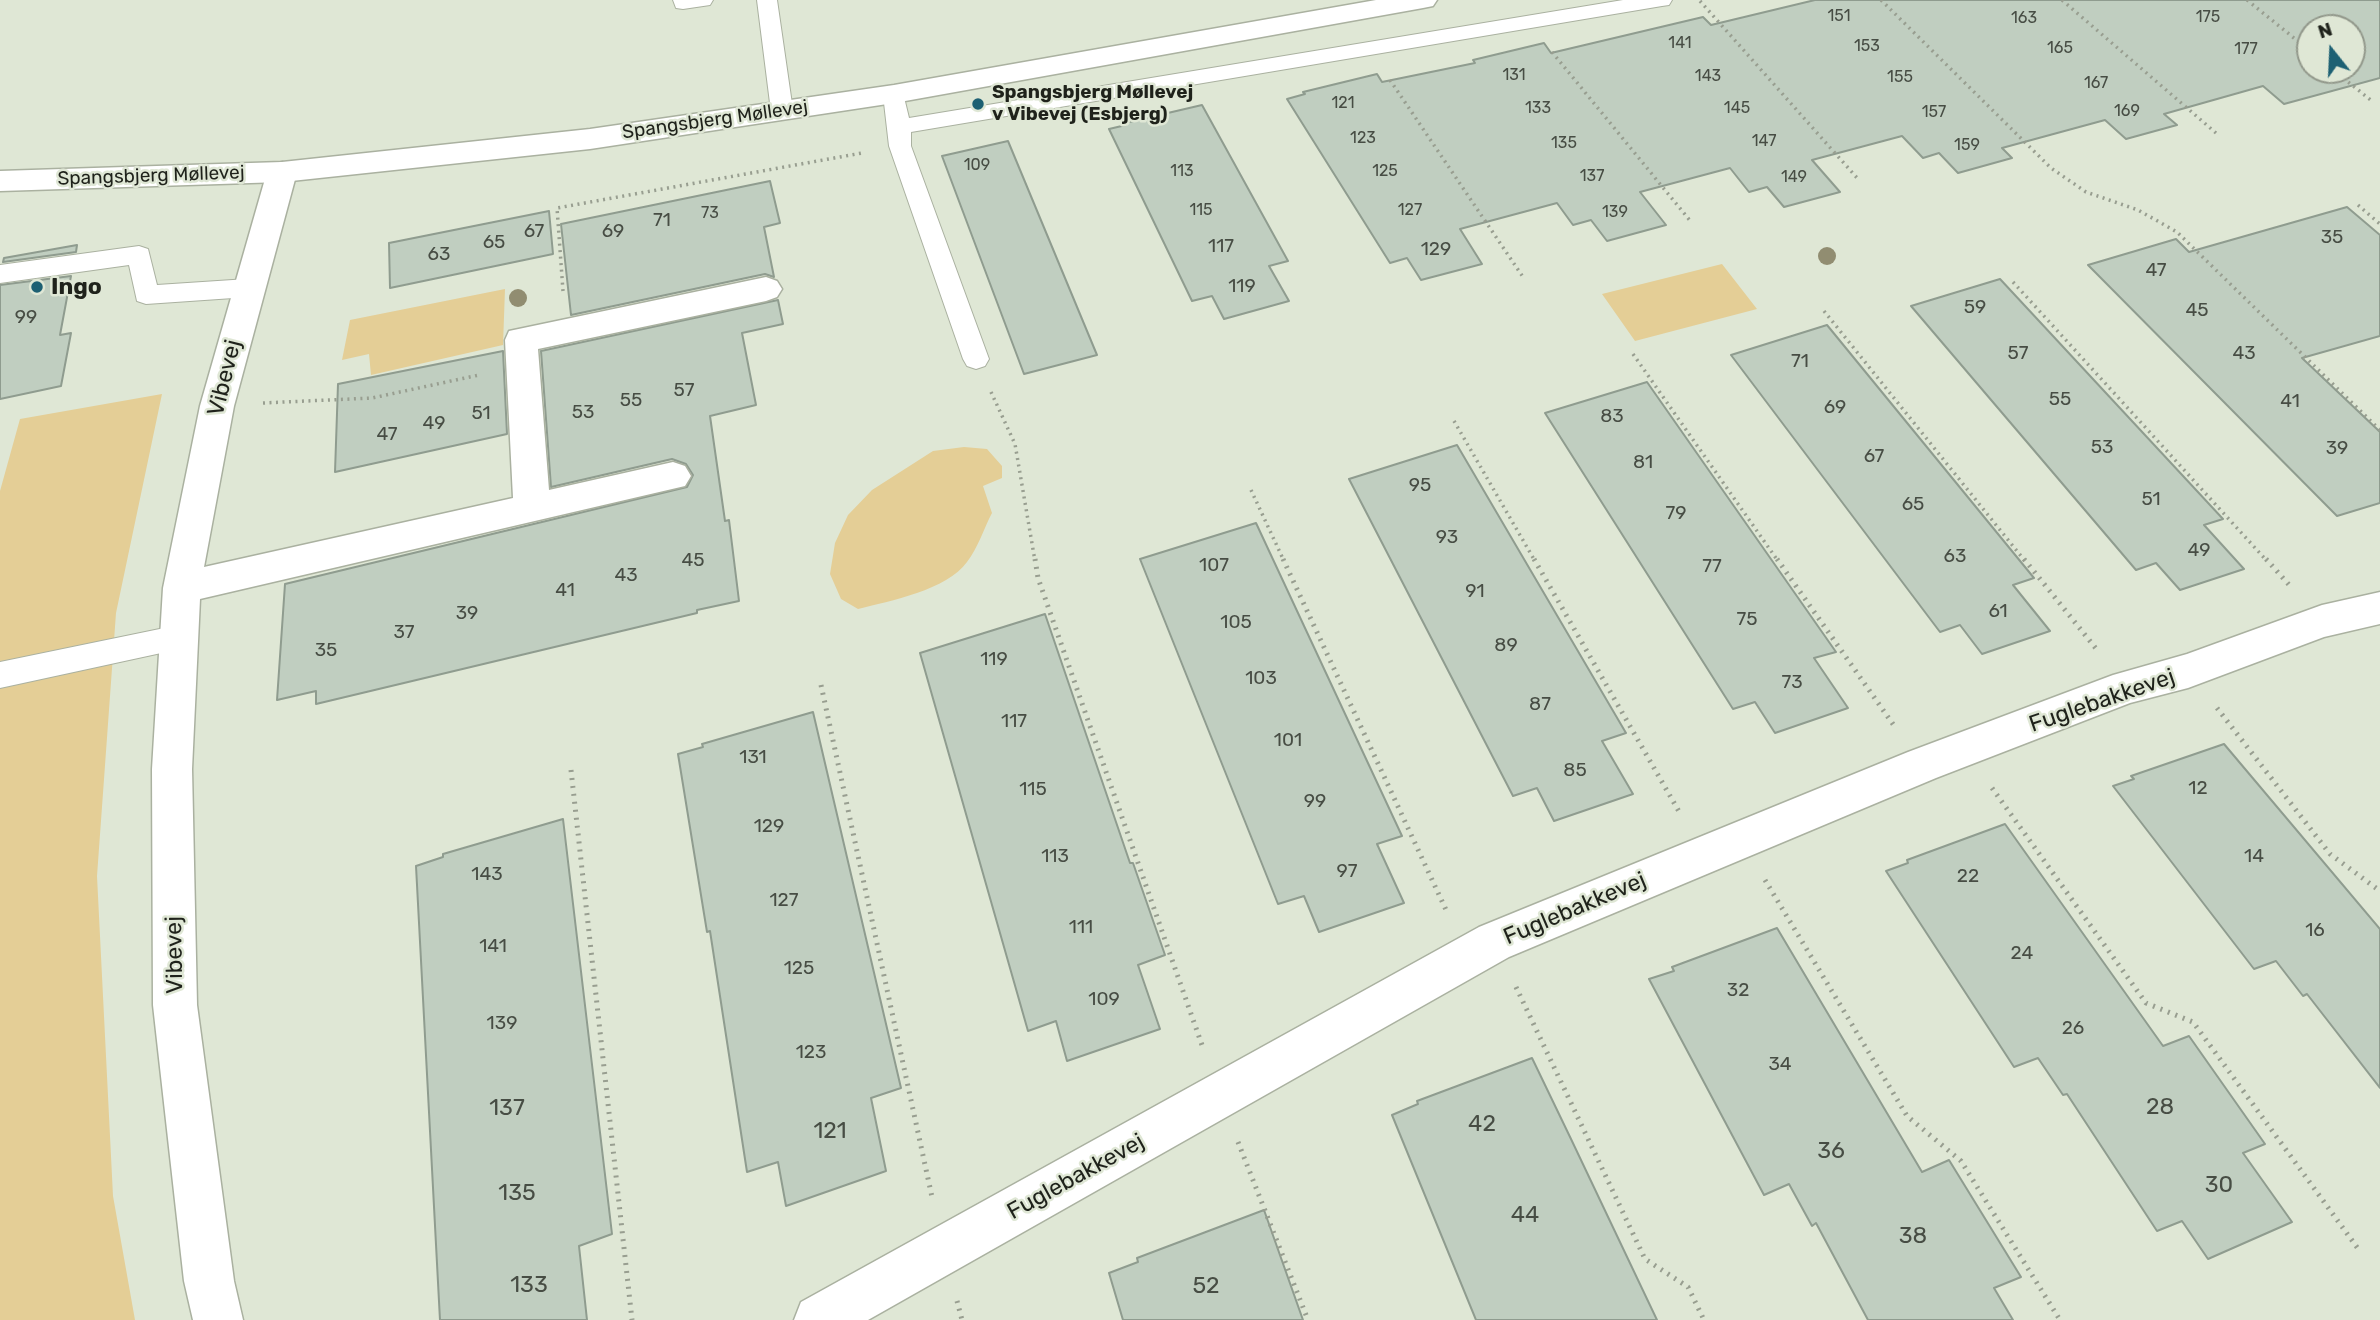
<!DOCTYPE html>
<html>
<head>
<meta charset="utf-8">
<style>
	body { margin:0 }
	#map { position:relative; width:2380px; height:1320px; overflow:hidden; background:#dfe7d5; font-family:Rubik,sans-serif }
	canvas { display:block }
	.north { position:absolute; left:2296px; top:14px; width:70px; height:70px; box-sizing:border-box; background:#dfe7d5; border:2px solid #92988b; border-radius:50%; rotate:342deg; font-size:19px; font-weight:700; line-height:28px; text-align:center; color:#1f221b }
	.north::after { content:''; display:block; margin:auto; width:24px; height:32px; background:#1d6073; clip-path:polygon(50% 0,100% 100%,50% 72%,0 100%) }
</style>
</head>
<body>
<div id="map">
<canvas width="2380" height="1320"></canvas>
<div class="north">N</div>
</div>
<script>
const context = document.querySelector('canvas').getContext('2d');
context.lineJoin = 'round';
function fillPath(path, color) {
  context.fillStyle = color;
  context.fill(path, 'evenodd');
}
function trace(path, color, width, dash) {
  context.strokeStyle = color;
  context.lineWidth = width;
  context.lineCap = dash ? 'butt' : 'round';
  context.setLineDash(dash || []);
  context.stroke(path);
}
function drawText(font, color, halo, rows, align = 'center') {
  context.font = font + ' Rubik,sans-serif';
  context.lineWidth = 5;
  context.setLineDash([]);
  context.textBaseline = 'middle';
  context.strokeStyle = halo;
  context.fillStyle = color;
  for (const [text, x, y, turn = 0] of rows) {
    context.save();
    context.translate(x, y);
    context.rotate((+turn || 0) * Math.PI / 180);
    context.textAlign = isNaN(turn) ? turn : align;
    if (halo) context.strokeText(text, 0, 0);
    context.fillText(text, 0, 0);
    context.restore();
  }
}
const green = new Path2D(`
	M1722 264 1757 309 1635 341 1602 294Z
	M505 289 503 345 371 375 369 354 342 360 350 320Z
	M162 394 116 613 97 876 113 1196 135 1320H0V491L20 419Z
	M964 447 987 449 1002 466V478L983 486 992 513C984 528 978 548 967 562 947 590 890 601 858 609L841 599 830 574 835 543 848 515 872 490 933 451Z`);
const building = new Path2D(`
	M1815 0H2380V78L2284 104 2263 86 2164 114 2177 125 2126 139 2105 120 2002 148 2012 158 1958 173 1939 153 1923 158 1902 136 1812 160 1840 192 1784 207 1767 187 1749 192 1730 168 1640 192 1666 225 1607 241 1591 220 1573 225 1557 203 1460 229 1482 264 1421 280 1407 258 1390 263 1287 99 1305 94 1303 92 1377 74 1382 82 1475 63 1473 60 1544 43 1551 53 1703 17 1711 25ZM2310 28H2352V70H2310Z
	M1202 105 1288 261 1269 266 1289 301 1224 319 1212 296 1192 301 1109 129 1126 125 1125 123Z
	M1008 141 1097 355 1024 374 942 156Z
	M770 181 780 223 764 227 774 277 765 274 571 315 561 224Z
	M2347 207 2380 235V336L2302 358 2380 432V503L2337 516 2088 265 2176 239 2189 252Z
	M549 211 553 254 390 288 389 243Z
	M77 245 76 252 3 262 4 258Z
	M71 276 60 335 71 333 61 386 0 399V285Z
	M2000 279 2223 519 2204 525 2244 569 2180 590 2156 563 2136 570 1911 306Z
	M778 300 783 324 742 333 756 405 710 416 725 521 729 520 739 601 697 610V613L316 704V691L277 700 285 584 687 487 693 475 686 464 672 459 551 487 541 351Z
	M1827 325 2034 578 2013 585 2050 631 1982 654 1960 625 1940 632 1731 355Z
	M503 351 507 434 335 472 338 384Z
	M1647 382 1836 652 1814 658 1848 708 1775 733 1755 702 1733 709 1545 413Z
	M1457 445 1626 733 1602 741 1633 794 1554 821 1537 788 1513 796 1349 479Z
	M1256 523 1402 836 1377 844 1404 903 1319 932 1304 896 1278 904 1140 559Z
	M1045 614 1130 863H1133L1165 955 1138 965 1160 1029 1067 1061 1056 1021 1028 1031 920 653Z
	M813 712 901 1088 871 1098 886 1171 786 1206 778 1162 747 1172 710 931 707 932 678 754 703 747 702 744Z
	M2224 744 2380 929V1088L2307 994 2303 996 2276 961 2254 969 2113 786 2134 779 2131 776Z
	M563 819 612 1234 579 1246 587 1320H440L416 866 443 857V854Z
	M2005 824 2163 1046 2189 1036 2265 1144 2243 1153 2292 1222 2208 1259 2182 1221 2157 1231 2067 1094 2063 1095 2038 1058 2014 1067 1886 871 1908 863 1907 860Z
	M1777 928 1922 1172 1949 1160 2021 1277 1994 1288 2013 1320H1868L1816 1223 1812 1226 1789 1184 1764 1195 1649 979 1674 971 1672 967Z
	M1532 1058 1571 1139 1657 1320H1476L1392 1115 1418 1104 1417 1101Z
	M1264 1210 1303 1320H1123L1109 1273 1138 1262 1137 1258Z`);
const pathFar1 = new Path2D(`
	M1881 0 2051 168 2086 192 2138 210 2177 232 2380 430
	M2062 0 2216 133
	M2247 0 2310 51
	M1700 1 1858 179
	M1552 52 1692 223
	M2333 70 2372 101
	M1390 80 1523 277
	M2358 205 2380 224
	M2013 282 2267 561
	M563 291 557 208 862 153
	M1824 311 2025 561
	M1633 354 1778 561
	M991 392 1015 444 1035 561
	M263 403 372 398 479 375
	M1454 421 1535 561
	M1251 490 1284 561`);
const path = new Path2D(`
	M1035 559 1038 578 1203 1048
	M1283 559 1447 912
	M1534 559 1681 815
	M1777 559 1895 727
	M2024 559 2098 651
	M2266 559 2291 587
	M821 685 932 1197
	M2217 708 2330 854 2380 891
	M571 770 632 1320
	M1992 788 2146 1003 2193 1022 2359 1250
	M1765 880 1907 1116 1961 1161 2060 1320
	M1516 987 1645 1259 1688 1287 1704 1320
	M1238 1142 1308 1320
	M957 1301 962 1320`);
const lane = new Path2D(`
	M673 0H713L710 5 683 9 676 8Z
	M757 0H777L793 111 790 116 782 118 774 116 771 111Z
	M1623 0H1672L1669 5 1662 6 911 132V146L989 359 985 366 976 369 967 366 963 359 889 146 883 94 886 89H902L909 118Z
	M139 246 148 249 157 285 248 279 257 282 260 288 257 294 248 297 146 304 137 301 129 265 0 283V265Z
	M179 625 189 629 194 638 189 647 0 688V662Z`);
const street = new Path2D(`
	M282 162 293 165 297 172 234 406 204 567 513 498 505 340 509 331 766 277 777 281 782 289 777 297 766 301 538 349 549 490 673 462 685 466 691 476 685 486 200 599 192 769 197 1005 234 1281 243 1320H193L184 1281 153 1005 152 769 163 588 200 406 267 172 271 165Z
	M2380 592V624L2324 637 2188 688 2130 703 1936 778 1509 957 868 1320H794L801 1302 1479 927 1908 752 2113 675 2187 654 2322 605Z`);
const secondary = new Path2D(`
	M1376 0H1437L1433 6 1423 8 894 103 590 149 282 182 0 191V171L282 162 590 129 894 85Z`);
const trees = [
	[1827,256],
	[518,298]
];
const markers = [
	[978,104,7,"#1d6073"],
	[37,287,7,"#1d6073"]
];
const farNumbernames = [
	["151",1839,16],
	["175",2208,17],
	["163",2024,18],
	["141",1680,43],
	["153",1867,46],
	["165",2060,48],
	["177",2246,49],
	["131",1514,75],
	["143",1708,76],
	["155",1900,77],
	["167",2096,83],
	["121",1343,103],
	["133",1538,108],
	["145",1737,108],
	["169",2127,111],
	["157",1934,112],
	["123",1363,138],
	["147",1764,141],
	["135",1564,143],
	["159",1967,145],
	["109",977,165],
	["113",1182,171],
	["125",1385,171],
	["137",1592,176],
	["149",1794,177],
	["115",1201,210],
	["127",1410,210],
	["139",1615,212],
	["73",710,213]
];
const farPoinames = [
	["Spangsbjerg Møllevej",992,93],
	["v Vibevej (Esbjerg)",992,115]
];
const farStreetnames = [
	["Spangsbjerg Møllevej",715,120,-8],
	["Spangsbjerg Møllevej",151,176,-2]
];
const numberNames = [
	["71",662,221],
	["67",534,232],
	["69",613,232],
	["35",2332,238],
	["65",494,243],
	["117",1221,247],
	["129",1436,250],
	["63",439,255],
	["47",2156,271],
	["119",1242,287],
	["59",1975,308],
	["45",2197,311],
	["99",26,318],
	["57",2018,354],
	["43",2244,354],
	["71",1800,362],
	["57",684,391],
	["55",2060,400],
	["55",631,401],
	["41",2290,402],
	["69",1835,408],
	["53",583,413],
	["51",481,414],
	["83",1612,417],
	["49",434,424],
	["47",387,435],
	["53",2102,448],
	["39",2337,449],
	["67",1874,457],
	["81",1643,463],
	["95",1420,486],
	["51",2151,500],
	["65",1913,505],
	["79",1676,514],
	["93",1447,538],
	["49",2199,551],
	["63",1955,557],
	["45",693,561],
	["107",1214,566],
	["77",1712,567],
	["43",626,576],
	["41",565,591],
	["91",1475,592],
	["61",1998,612],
	["39",467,614],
	["75",1747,620],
	["105",1236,623],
	["37",404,633],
	["89",1506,646],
	["35",326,651],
	["119",994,660],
	["103",1261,679],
	["73",1792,683],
	["87",1540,705],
	["117",1014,722],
	["101",1288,741],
	["131",753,758],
	["85",1575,771],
	["12",2198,789],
	["115",1033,790],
	["99",1315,802],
	["129",769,827],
	["113",1055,857],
	["14",2254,857],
	["97",1347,872],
	["143",487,875],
	["22",1968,877],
	["127",784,901],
	["111",1081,928],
	["16",2315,931],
	["141",493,947],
	["24",2022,954],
	["125",799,969],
	["32",1738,991],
	["109",1104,1000],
	["139",502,1024],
	["26",2073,1029],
	["123",811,1053],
	["34",1780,1065]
];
const poiNames = [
	["Ingo",51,287]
];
const streetNames = [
	["Vibevej",225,378,-76],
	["Fuglebakkevej",2102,701,-19],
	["Fuglebakkevej",1575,909,-23],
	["Vibevej",175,955,-91],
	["Fuglebakkevej",1076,1177,-29]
];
const nearNumbernames = [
	["28",2160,1107],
	["137",507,1108],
	["42",1482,1124],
	["121",830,1131],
	["36",1831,1151],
	["30",2219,1185],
	["135",517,1193],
	["44",1525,1215],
	["38",1913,1236],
	["133",529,1285],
	["52",1206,1286]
];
fillPath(green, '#e4ce96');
fillPath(building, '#c0cec0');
trace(building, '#8f9c8f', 2);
trace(lane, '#aab1a0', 2);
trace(street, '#aab1a0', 3);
trace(secondary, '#aab1a0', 3);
trace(pathFar1, '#989e90', 3.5, [2, 4.5]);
trace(path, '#989e90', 5, [2, 6]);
fillPath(lane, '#fff');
fillPath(street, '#fff');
fillPath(secondary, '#fff');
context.fillStyle = '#918d71';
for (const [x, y] of trees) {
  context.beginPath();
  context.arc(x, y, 9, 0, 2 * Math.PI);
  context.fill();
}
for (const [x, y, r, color] of markers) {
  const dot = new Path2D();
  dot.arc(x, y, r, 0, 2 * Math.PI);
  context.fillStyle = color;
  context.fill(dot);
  trace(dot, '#dfe7d5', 2.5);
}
drawText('16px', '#474d44', null, farNumbernames);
drawText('bold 19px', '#1f221b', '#dfe7d5', farPoinames, 'left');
drawText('19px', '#1f221b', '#dfe7d5', farStreetnames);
drawText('19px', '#474d44', null, numberNames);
drawText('bold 23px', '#1f221b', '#dfe7d5', poiNames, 'left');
drawText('23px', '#1f221b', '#dfe7d5', streetNames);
drawText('23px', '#474d44', null, nearNumbernames);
</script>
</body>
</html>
